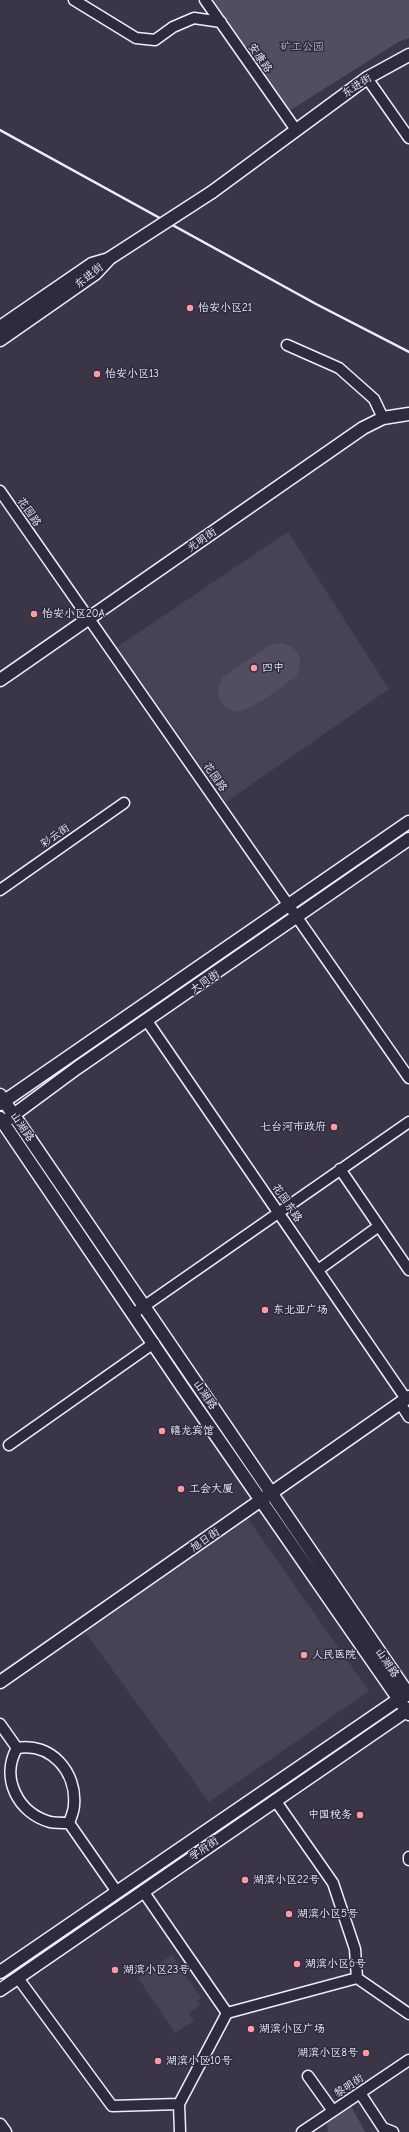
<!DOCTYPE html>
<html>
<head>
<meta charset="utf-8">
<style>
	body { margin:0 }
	canvas { display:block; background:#3a3648 }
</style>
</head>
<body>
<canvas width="409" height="2132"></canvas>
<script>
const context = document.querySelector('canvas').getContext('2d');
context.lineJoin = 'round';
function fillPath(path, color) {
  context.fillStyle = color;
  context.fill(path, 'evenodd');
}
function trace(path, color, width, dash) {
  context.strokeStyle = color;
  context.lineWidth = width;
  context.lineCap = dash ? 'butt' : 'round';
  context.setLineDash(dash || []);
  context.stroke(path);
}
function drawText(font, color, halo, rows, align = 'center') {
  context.font = font + ' "Comic Neue","LXGW WenKai TC",sans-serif';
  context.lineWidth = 3;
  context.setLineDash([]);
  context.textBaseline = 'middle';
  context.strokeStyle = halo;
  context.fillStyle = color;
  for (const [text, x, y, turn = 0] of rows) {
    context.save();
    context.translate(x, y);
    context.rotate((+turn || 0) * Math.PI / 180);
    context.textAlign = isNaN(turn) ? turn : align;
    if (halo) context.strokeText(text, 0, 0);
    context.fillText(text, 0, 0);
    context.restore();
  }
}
const built = new Path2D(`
	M288 532 389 689 226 802 117 647Z
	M248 1519 369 1691 209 1802 85 1632Z
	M172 1955 201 1998 197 2001 200 2005 189 2013 194 2021 175 2033 138 1978Z`);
const green = new Path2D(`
	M213 0H409V38L400 41 289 111Z
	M279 643C293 644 306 657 298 673 293 681 249 711 240 711 233 712 225 708 221 702 216 693 218 684 224 676L272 644Z
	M350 2104 365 2132H328L327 2122Z`);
const minor = new Path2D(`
	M74 0 136 38 155 40 173 27 194 18 221 22
	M205 0 296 130
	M367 78 409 138
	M287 345 339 368 374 399 383 418
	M0 491 409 1078
	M0 890 124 803
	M147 1021 406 1399
	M340 1169 409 1270
	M318 1270 379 1226
	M133 1314 409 1122
	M400 1403 409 1417
	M9 1445 154 1343
	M0 1724 17 1748C0 1778 18 1813 50 1822 56 1823 63 1823 69 1823
	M17 1748C51 1742 77 1772 74 1805 74 1811 71 1817 69 1823L117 1892
	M275 1800 333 1883 355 1949 357 1978
	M409 1857V1860
	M143 1891 227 2013 179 2104 180 2132
	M18 1978 112 2106 179 2104
	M227 2013 357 1978 409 2014
	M308 2076 333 2111
	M360 2093 383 2128 393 2132
	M302 2132 409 2060`);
const major = new Path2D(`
	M212 192 367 78 409 55
	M0 327 92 264 109 259
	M0 340 96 273 110 258
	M0 680 363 428 383 418 409 414
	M0 1095 409 1695
	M0 1104 409 822
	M0 1118 183 1388 409 1714
	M8 1119 77 1068 409 839
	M0 1682 409 1397
	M0 1972 405 1695
	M0 1990 409 1709
	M0 2125 5 2132`);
const rail = new Path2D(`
	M0 130 316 304 409 352`);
const majorBridge = new Path2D(`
	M110 258 212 192`);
const markers = [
	[190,308,4,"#ff9aa2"],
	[97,374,4,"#ff9aa2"],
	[34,614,4,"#ff9aa2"],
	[254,668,4,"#ff9aa2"],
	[334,1127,4,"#ff9aa2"],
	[265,1310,4,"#ff9aa2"],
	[162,1431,4,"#ff9aa2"],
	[181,1489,4,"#ff9aa2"],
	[304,1655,4,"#ff9aa2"],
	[360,1815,4,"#ff9aa2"],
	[245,1880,4,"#ff9aa2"],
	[289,1914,4,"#ff9aa2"],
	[297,1964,4,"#ff9aa2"],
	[115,1970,4,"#ff9aa2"],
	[251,2029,4,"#ff9aa2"],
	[366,2053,4,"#ff9aa2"],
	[158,2061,4,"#ff9aa2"]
];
const parkNames = [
	["矿工公园",302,47]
];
const streetNames = [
	["安康路",260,58,55],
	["东进街",357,86,-34],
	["东进街",89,276,-39],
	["花园路",29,512,55],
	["光明街",202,540,-35],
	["花园路",215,777,55],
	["彩云街",55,836,-35],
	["大同街",205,982,-35],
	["山湖路",22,1127,56],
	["花园东路",287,1203,56],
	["山湖路",205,1395,56],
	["旭日街",205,1540,-35],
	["山湖路",387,1663,56],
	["学府街",204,1849,-35],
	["黎明街",349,2086,-34]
];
const poiNames = [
	["怡安小区21",198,308],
	["怡安小区13",105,374],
	["怡安小区20A",42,614],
	["四中",262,668],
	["七台河市政府",326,1127,"right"],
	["东北亚广场",273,1310],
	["禧龙宾馆",170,1431],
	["工会大厦",189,1489],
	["人民医院",312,1655],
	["中国税务",352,1815,"right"],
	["湖滨小区22号",253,1880],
	["湖滨小区5号",297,1914],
	["湖滨小区6号",305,1964],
	["湖滨小区23号",123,1970],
	["湖滨小区广场",259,2029],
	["湖滨小区8号",358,2053,"right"],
	["湖滨小区10号",166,2061]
];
fillPath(built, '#464354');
fillPath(green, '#504e5f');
trace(minor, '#e8f1f8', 13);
trace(major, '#e8f1f8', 15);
trace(minor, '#2f2a3d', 10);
trace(major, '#2f2a3d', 12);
trace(rail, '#e8f1f8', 2.5);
trace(majorBridge, '#e8f1f8', 15, []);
trace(majorBridge, '#2f2a3d', 12);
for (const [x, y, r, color] of markers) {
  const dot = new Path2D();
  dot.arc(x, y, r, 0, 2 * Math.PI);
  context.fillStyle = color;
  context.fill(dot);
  trace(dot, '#2f2a3d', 1.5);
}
drawText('11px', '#b3b8c2', '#2f2a3d', parkNames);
drawText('11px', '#e8f1f8', '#2f2a3d', streetNames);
drawText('11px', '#e8f1f8', '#2f2a3d', poiNames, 'left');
</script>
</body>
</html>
